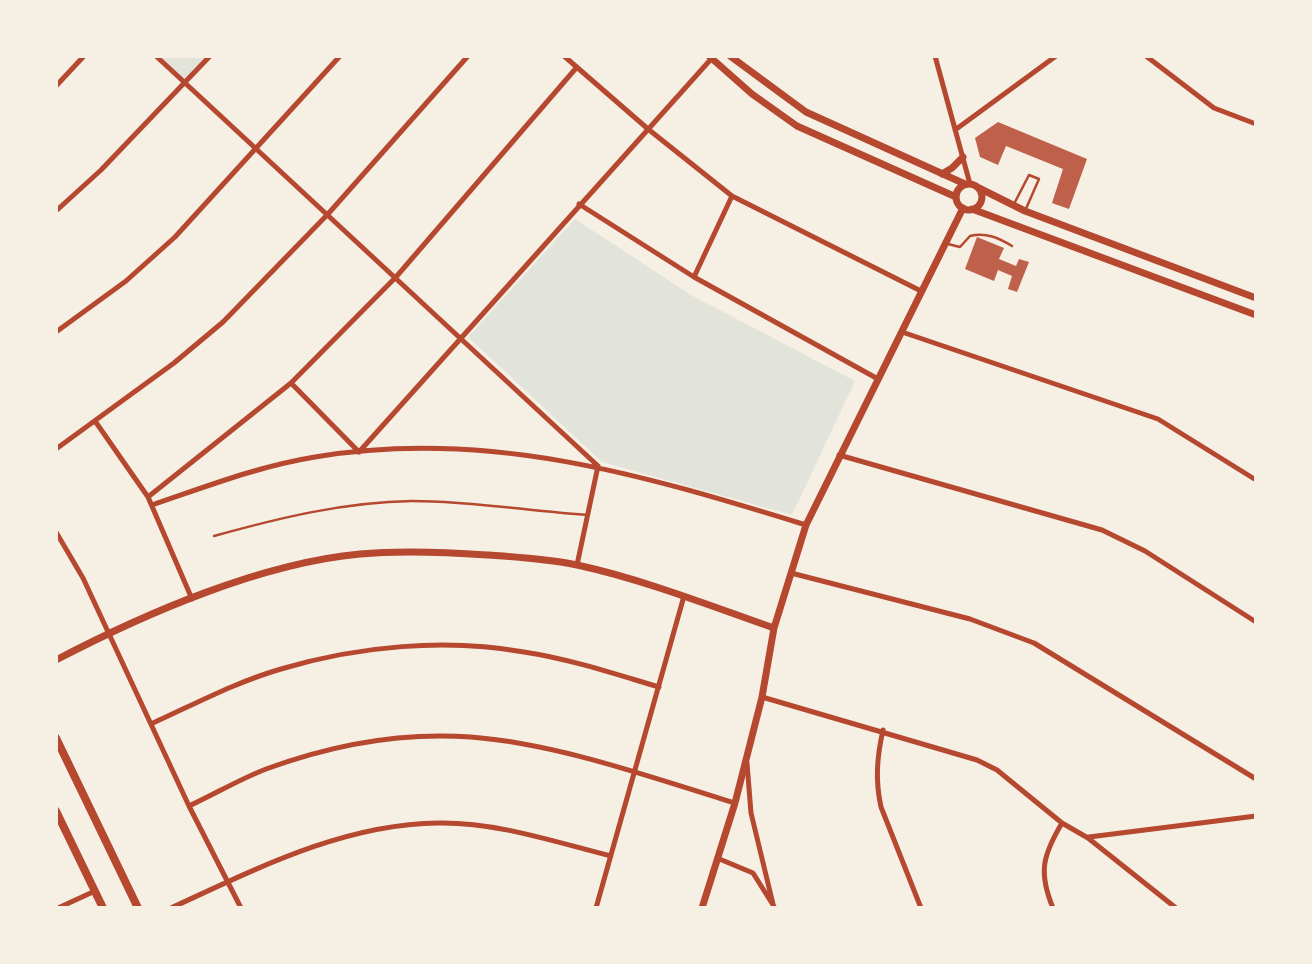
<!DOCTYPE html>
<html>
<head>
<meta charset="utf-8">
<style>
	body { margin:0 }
	#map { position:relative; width:1312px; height:964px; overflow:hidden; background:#f6efe4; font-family:Lato,sans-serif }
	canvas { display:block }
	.frame { position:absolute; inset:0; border:58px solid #f6efe4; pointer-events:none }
</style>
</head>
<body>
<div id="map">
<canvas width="1312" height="964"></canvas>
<div class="frame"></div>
</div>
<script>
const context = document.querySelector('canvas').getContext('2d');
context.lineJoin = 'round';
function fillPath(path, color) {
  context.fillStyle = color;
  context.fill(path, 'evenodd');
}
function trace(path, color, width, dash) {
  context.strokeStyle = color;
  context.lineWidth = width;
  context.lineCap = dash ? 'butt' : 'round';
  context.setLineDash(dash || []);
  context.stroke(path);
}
const green = new Path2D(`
	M156 56H212L184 82Z
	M575 219 691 295 855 381 792 515 602 462 468 337Z`);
const building = new Path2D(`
	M998 122 1087 159 1069 209 1052 203 1063 169 1006 146 998 165 980 157 975 138Z
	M977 237 1004 248 999 259 1016 266 1019 259 1029 262 1017 292 1008 289 1012 276 998 270 994 281 965 269Z`);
const service = new Path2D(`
	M1015 202 1029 175 1039 179 1025 211
	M948 244 960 247 970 236C986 232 999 238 1012 246
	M214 536C279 518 344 502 412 501 471 501 529 511 588 515`);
const minor = new Path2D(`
	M156 56 598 466
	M564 56 648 129 732 196 921 291
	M935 56 970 184
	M1146 56 1214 108 1256 124
	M56 86 84 56
	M955 130 1056 56
	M579 204 694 277 878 379
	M56 211 101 170 210 56
	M694 277 732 196
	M56 332 126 281 175 237 340 56
	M902 332 1158 419 1256 480
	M291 383 359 452
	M95 421 148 497 192 599
	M56 449 174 363 223 322 328 214 468 56
	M359 452 712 58
	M839 455 1102 530 1145 551 1256 622
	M148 497 291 383 396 277 577 67
	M152 505C205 487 259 466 315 457 488 428 643 475 806 525
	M56 532 83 578 189 806 241 908
	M577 565 598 466
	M791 573 970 619 1034 643 1256 779
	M762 697 977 760 997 770 1062 823 1088 838 1176 908
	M153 723C195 704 236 682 281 669 358 646 445 638 524 652 570 659 615 674 659 687
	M883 730C877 757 875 780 881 807L921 908
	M747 763 751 813 773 904
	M189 806C215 794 240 779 266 769 331 745 402 732 471 737 559 744 650 777 735 803
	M1089 837 1256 816
	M717 858 753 873 775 908
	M58 908 95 891
	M171 908C256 869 343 824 438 823 497 822 555 842 611 856
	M596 908 684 596
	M1053 908C1038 872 1043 855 1062 823`);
const tertiary = new Path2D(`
	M709 56 752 94 797 126 956 197
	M730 56 806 112 965 184
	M942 174 952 168 963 157
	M956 197a13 13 0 1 1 26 0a13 13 0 1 1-26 0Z
	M977 187 1025 211 1256 298
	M972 209 1256 315
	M56 660C144 614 261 563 360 554 402 550 445 552 487 555 517 557 548 559 577 565 642 579 711 606 774 628
	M702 908 735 803 762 697 774 628 806 525 963 208`);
const secondary = new Path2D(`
	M56 738 138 908
	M56 811 103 908`);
fillPath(green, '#e2e4dc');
fillPath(building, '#bf614a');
trace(service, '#b5482f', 2.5);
trace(minor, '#b5482f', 5);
trace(tertiary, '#b5482f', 7);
trace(secondary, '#b5482f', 8);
</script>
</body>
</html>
